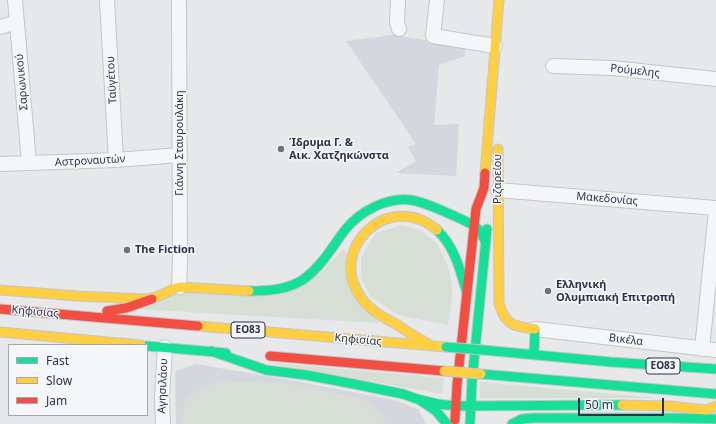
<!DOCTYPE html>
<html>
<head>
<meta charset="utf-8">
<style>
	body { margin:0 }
	#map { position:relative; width:716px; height:424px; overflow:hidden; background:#e6e8ea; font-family:"Noto Sans",sans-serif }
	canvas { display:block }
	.legend { position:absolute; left:8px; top:344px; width:140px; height:72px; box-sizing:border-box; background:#f4f6f9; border:1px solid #a4a8b1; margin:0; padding:5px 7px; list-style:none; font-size:12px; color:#2b3445 }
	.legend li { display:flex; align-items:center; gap:8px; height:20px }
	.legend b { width:20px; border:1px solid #a4a8b1 }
	.scale { position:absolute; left:578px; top:398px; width:86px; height:18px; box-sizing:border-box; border:2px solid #2b3445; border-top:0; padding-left:5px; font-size:12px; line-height:14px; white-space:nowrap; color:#2b3445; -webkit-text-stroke:3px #f4f6f9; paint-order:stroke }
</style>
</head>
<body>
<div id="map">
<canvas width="716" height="424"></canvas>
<ul class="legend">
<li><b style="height:5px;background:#16e098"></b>Fast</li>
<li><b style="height:5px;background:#ffcf43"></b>Slow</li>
<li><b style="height:5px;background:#f24e42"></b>Jam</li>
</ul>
<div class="scale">50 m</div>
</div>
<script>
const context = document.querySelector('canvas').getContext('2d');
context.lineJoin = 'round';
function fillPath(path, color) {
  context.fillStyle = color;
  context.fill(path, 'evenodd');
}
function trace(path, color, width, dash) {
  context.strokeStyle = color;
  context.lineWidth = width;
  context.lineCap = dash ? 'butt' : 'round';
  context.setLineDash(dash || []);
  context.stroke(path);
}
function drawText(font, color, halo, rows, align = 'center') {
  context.font = font + ' "Noto Sans",sans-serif';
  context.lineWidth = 3;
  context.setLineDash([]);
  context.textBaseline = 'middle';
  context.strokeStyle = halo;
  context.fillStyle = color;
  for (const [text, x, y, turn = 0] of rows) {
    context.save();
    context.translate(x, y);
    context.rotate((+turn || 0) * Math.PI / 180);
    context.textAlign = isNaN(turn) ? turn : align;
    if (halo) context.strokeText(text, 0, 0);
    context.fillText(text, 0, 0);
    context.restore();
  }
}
const built = new Path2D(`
	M392 35 466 46 465 56 439 65 434 125 459 124 456 176 396 173 416 161 408 147 416 144 346 41Z
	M196 364 295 381 394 400 418 409 426 424H176L175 371Z`);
const green = new Path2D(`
	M402 225 420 230 437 244 447 263 450 274 452 286V297L448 325 408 317 397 314 370 296 361 277V257L376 233Z
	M344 249 379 323 136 309 184 290 263 296 319 274Z
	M264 362 444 378 442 394Z
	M217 381 283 383 307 386 366 400 382 415 386 424H181L186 397Z
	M480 382 657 398H480Z`);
const street = new Path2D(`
	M15 0 29 163
	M107 0 116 160
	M398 0 397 22 399 29
	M437 0 433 36 495 46
	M0 27 17 22
	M553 66 612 68 716 79
	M0 164 116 160 180 155
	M498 190 716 208
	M179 287 180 261 179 0
	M535 329 716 350
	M702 349 716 211
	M163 424 162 398 165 347`);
const fast = new Path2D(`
	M437 230C455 247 460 270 467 293
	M249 291C268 291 288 290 304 279 322 266 332 247 345 230 360 211 387 197 411 200 423 202 433 207 443 211 452 215 475 224 480 231 482 235 484 239 486 242
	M147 346 226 353
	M483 350 611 362 716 369
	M211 351 266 370 306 375 354 384 403 394 417 399 438 404 456 406 622 405
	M534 355 535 329
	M481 374 716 394
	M421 401 436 411 447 424
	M470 424 472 381 487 229
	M512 424 522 419 534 418H672L716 419`);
const slow = new Path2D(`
	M498 149 499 303C505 325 514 327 535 329
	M485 173 499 0
	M0 290 78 296 145 299C160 299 168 289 181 287L249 291
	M198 326 446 347
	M0 332 141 345
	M427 343C416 337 406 331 396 324 383 317 371 311 362 299 325 251 388 188 437 230
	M622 405 670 406 706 410 716 406`);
const jam = new Path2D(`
	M0 309 198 326
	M107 311 126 308 152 299
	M270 356 444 371
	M455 420 457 385 476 209 484 188 485 173`);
const fastBridge = new Path2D(`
	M446 347 483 350`);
const slowBridge = new Path2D(`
	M444 371 481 374`);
const markers = [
	[281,149,4,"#6c737f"],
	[127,250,4,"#6c737f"],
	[548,291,4,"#6c737f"]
];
const shields = [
	[248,330,34],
	[663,366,34]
];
const shieldNames = [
	["ΕΟ83",248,330],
	["ΕΟ83",663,366]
];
const streetNames = [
	["Ρούμελης",635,71,6],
	["Ταϋγέτου",112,80,-93],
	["Σαρωνικού",22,82,-95],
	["Γιάννη Σταυρουλάκη",180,143,-90],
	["Αστροναυτών",90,161,-3],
	["Ριζαρείου",498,179,-90],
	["Μακεδονίας",607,199,5],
	["Κηφισίας",35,312,5],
	["Κηφισίας",358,340,5],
	["Βικέλα",626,340,7],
	["Αγησιλάου",163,386,-88]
];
const poiNames = [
	["Ίδρυμα Γ. &",289,143],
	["Αικ. Χατζηκώνστα",289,156],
	["The Fiction",135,250],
	["Ελληνική",556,285],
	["Ολυμπιακή Επιτροπή",556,298]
];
fillPath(built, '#d4d7dd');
fillPath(green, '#d6ded6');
trace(street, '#c4c6c8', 16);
trace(fast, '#c4c6c8', 11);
trace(slow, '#c4c6c8', 11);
trace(jam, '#c4c6c8', 11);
trace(street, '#f5f6f7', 14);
trace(fast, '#16e098', 9);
trace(slow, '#ffcf43', 9);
trace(jam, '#f24e42', 9);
trace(fastBridge, '#c2c5c8', 11, []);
trace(slowBridge, '#c2c5c8', 11, []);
trace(fastBridge, '#16e098', 9);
trace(slowBridge, '#ffcf43', 9);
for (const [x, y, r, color] of markers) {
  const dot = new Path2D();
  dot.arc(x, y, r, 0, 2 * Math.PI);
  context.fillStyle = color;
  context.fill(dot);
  trace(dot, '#f4f6f9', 1.5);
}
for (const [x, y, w] of shields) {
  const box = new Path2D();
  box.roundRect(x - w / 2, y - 8, w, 16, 3);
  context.fillStyle = '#f4f6f9';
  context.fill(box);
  trace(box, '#2b3445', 1);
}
drawText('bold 10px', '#2b3445', null, shieldNames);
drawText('11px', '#2b3445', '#f4f6f9', streetNames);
drawText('bold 11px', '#2b3445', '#f4f6f9', poiNames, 'left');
</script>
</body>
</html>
